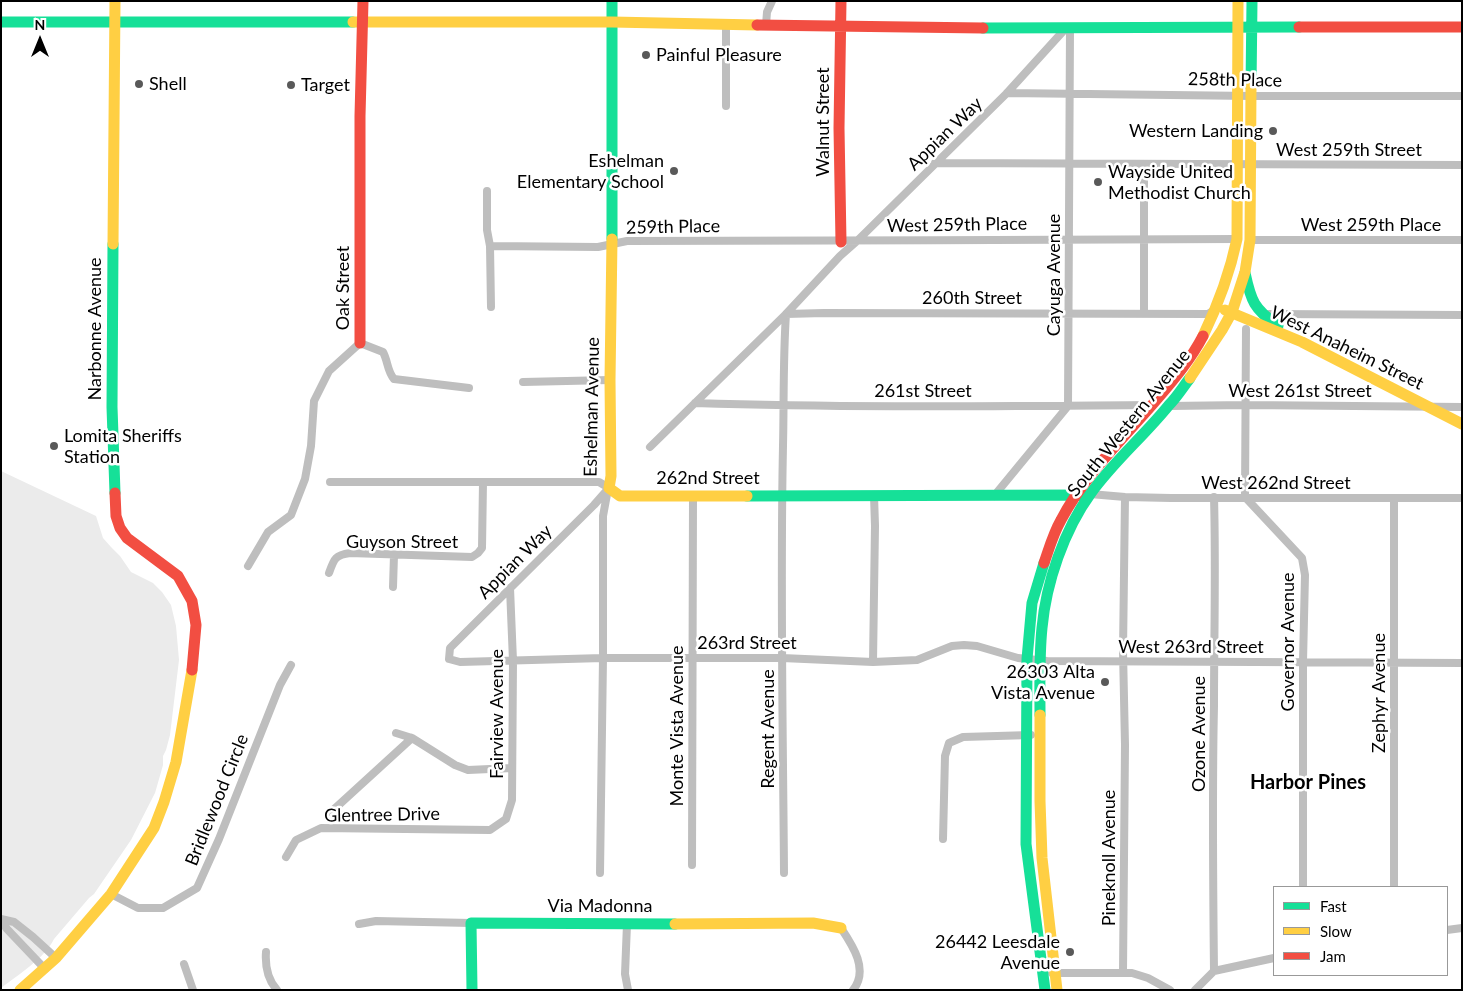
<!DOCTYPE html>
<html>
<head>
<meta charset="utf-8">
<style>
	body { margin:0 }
	#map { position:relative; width:1463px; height:991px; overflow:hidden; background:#fff; font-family:Lato,sans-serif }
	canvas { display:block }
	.frame { position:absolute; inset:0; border:2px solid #000; pointer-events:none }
	.legend { position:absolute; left:1273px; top:886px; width:175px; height:90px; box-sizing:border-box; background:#fff; border:1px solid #999; margin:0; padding:6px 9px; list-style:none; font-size:15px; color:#000 }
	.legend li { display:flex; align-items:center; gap:10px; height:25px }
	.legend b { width:25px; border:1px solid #999 }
	.north { position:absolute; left:15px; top:15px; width:50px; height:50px; -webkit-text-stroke:4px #fff; paint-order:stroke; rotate:0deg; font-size:14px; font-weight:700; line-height:20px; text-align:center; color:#000 }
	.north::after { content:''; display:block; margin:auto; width:18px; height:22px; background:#000; clip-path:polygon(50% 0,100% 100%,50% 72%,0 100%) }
</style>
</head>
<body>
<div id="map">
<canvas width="1463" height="991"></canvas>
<div class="frame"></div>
<ul class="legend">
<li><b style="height:6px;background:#16e098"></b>Fast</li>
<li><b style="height:6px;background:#ffcf43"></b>Slow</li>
<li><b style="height:6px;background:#f24e42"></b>Jam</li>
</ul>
<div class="north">N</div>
</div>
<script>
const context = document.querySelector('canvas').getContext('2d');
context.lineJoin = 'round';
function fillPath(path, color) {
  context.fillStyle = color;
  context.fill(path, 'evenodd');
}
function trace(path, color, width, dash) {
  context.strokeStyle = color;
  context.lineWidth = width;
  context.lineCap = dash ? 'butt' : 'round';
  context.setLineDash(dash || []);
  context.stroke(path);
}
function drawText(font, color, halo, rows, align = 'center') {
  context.font = font + ' Lato,sans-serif';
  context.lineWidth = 5;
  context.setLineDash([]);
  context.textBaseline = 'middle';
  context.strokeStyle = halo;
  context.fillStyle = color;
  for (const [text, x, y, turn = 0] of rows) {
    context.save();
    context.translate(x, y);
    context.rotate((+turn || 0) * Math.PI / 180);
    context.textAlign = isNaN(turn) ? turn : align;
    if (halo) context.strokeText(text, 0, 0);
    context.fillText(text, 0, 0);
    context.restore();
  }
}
const green = new Path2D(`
	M1 471 96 516 103 538 111 547 120 556 131 572 153 583 162 592 171 605 176 626 179 660 170 735 166 750 163 756V765L155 793 131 840 94 894 89 898 54 939C45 958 18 975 1 988Z`);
const street = new Path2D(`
	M766 25 767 12 772 1
	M1007 93 1252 96H1462
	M726 106V24
	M935 163 1462 165
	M1144 164V314
	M487 191V230L490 246 491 307
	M1250 240H1462
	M490 246 598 247 627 241C830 242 1034 239 1237 239
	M1269 314 1462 315
	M1246 329 1245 497 1302 558 1305 575 1303 662V887
	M523 382 610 380
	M695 403C847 408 999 406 1151 405
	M1169 406 1246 405 1462 407
	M650 447 786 314 840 256 857 241 1007 93 1066 28
	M330 482H599L609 488
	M609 488 594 505 450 648 449 659 460 662 603 658H782L873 662 917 660 952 646 964 645 977 646 1018 658 1047 661 1462 663
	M1090 494 1125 497 1171 498H1462
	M994 496 1068 406 1070 28
	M1214 497C1216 567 1214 636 1214 706 1212 794 1213 882 1214 971
	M248 566 268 532 291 515 305 479 311 446 314 401 329 371 360 343 383 352C388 361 387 371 394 379L469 388
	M329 573C334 559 335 555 350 553L472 557 478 553 482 548 483 482
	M393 587 394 555
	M873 662 875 526 874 495
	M396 733 412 738 455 765 468 770 512 768
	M331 812 412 738
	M943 839 945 756 949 743 963 737 1031 735
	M286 857 296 840 321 828 490 830 506 819 512 800 513 661 510 588
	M692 865 693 496
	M600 873 603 658V516L608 489
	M784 873C783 731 780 589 783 446 784 402 783 358 786 314L824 313 1208 314 1214 310
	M1394 887V498
	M111 894 138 908H163L197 888 219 839 280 685 291 665
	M1 919 14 922 33 937 56 958
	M1 921 7 929 45 969
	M359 924 376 921 471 923
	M627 924 625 974 628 990
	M841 928C853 946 869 970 853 990
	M1447 930 1462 928
	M266 952C265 966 267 979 277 990
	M184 964 193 990
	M1123 972 1125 745 1123 651 1125 497
	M1052 973H1132L1148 978 1170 990
	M1195 990 1214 971 1274 958`);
const fast = new Path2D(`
	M612 1V239
	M1 22H353
	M983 28 1299 27
	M1251 87 1252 1
	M113 244 112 407 115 493
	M1245 273C1251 301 1254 309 1278 326
	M747 496 1083 495
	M1044 563 1032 603 1027 659 1026 844 1045 990
	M1040 715C1040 687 1039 657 1042 628 1046 583 1064 530 1091 493 1114 461 1144 436 1169 405 1177 397 1183 387 1190 378
	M472 990 471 923 675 924`);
const slow = new Path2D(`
	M353 22H612L757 25
	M612 239 610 380 611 476 609 488 620 496H747
	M113 244 115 1
	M1225 310 1302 342 1462 424
	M1203 336C1218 305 1230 272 1237 239L1238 1
	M1190 378 1222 330 1232 312 1245 272 1250 240 1251 87
	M1040 715V801L1042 858 1057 990
	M675 924 813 923 841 928
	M20 990 56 958 111 894 154 828 164 802 176 762 192 670`);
const jam = new Path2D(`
	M841 1 839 128 841 242
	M757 25 983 28
	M1299 27H1462
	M360 343V116L363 1
	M115 493 116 516 120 528 127 538 178 576 192 601 196 625 192 670
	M1044 563C1049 549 1053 534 1061 520 1085 474 1125 437 1158 398 1175 378 1191 359 1203 336`);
const markers = [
	[646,55,5,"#595959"],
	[139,84,5,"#595959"],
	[291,85,5,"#595959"],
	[1273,131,5,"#595959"],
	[674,171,5,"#595959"],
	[1098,182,5,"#595959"],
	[54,446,5,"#595959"],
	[1105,682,5,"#595959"],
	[1070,952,5,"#595959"]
];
const poiNames = [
	["Painful Pleasure",656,55],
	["Shell",149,84],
	["Target",301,85],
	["Western Landing",1263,131,"right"],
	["Eshelman",664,161,"right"],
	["Elementary School",664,182,"right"],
	["Wayside United",1108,172],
	["Methodist Church",1108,193],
	["Lomita Sheriffs",64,436],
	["Station",64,457],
	["26303 Alta",1095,672,"right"],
	["Vista Avenue",1095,693,"right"],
	["26442 Leesdale",1060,942,"right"],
	["Avenue",1060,963,"right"]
];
const streetNames = [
	["258th Place",1235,80,1],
	["Walnut Street",823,122,-90],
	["Appian Way",945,134,-44],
	["West 259th Street",1349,150],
	["West 259th Place",957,225,-1],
	["West 259th Place",1371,225],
	["259th Place",673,227,-1],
	["Cayuga Avenue",1054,275,-90],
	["Oak Street",343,288,-90],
	["260th Street",972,298],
	["Narbonne Avenue",95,329,-90],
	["West Anaheim Street",1347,348,26],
	["261st Street",923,391],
	["West 261st Street",1300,391],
	["Eshelman Avenue",592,407,-89],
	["South Western Avenue",1129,423,-51],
	["262nd Street",708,478],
	["West 262nd Street",1276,483],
	["Guyson Street",402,542],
	["Appian Way",515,562,-45],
	["Governor Avenue",1288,642,-90],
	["263rd Street",747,643],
	["West 263rd Street",1191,647],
	["Zephyr Avenue",1379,693,-90],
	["Fairview Avenue",497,714,-90],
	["Monte Vista Avenue",677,726,-90],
	["Regent Avenue",768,729,-90],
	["Ozone Avenue",1199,734,-90],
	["Bridlewood Circle",217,800,-68],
	["Glentree Drive",382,815,-1],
	["Pineknoll Avenue",1109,858,-90],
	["Via Madonna",600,906]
];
const quarterNames = [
	["Harbor Pines",1308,783]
];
fillPath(green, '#ebebeb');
trace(street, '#bebebe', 8);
trace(fast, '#16e098', 11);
trace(slow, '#ffcf43', 11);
trace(jam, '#f24e42', 11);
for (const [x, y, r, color] of markers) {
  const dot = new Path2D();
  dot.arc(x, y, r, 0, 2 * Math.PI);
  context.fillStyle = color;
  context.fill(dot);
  trace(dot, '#fff', 2);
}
drawText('18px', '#000', '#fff', poiNames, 'left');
drawText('18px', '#000', '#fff', streetNames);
drawText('bold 20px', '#000', '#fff', quarterNames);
</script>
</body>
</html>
